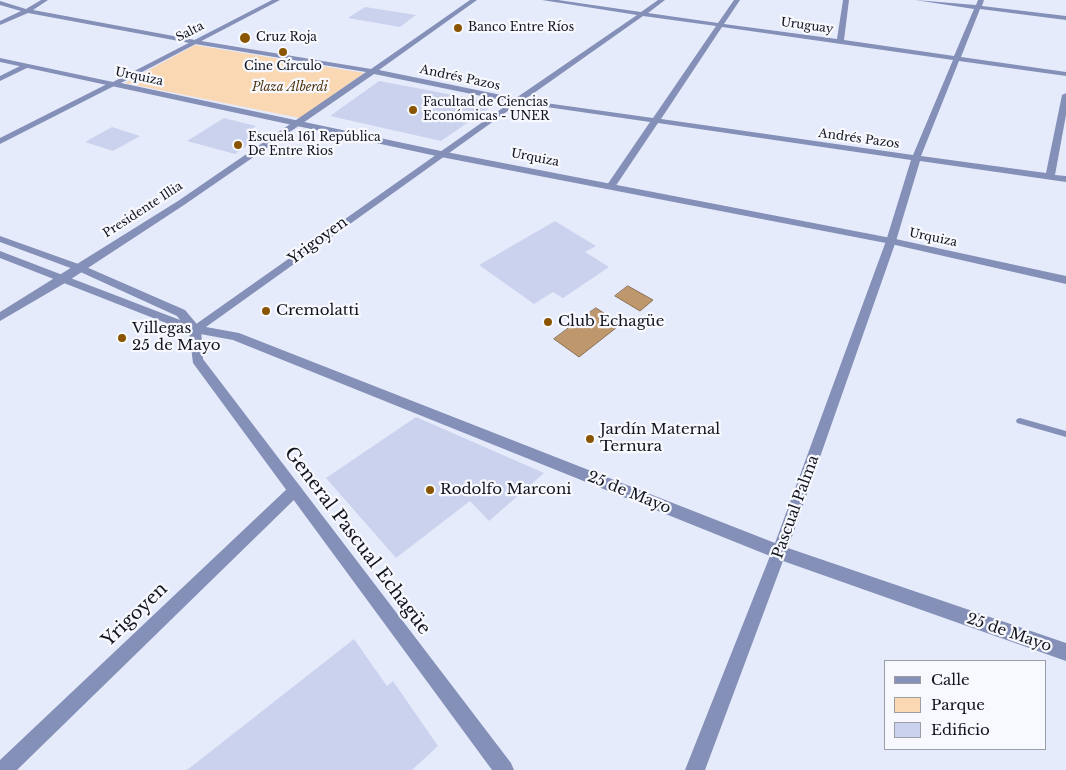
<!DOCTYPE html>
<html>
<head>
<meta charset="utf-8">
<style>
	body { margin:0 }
	#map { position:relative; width:1066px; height:770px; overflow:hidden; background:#e6ebfc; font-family:"Libre Baskerville",serif }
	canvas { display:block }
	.legend { position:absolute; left:884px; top:660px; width:162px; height:90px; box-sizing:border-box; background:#f7f9fe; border:1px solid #9b9ea4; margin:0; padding:6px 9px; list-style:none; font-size:15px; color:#12151e }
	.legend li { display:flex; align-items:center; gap:10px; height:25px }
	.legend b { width:25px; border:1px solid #9b9ea4 }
</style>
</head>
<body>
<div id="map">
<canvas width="1066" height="770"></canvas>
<ul class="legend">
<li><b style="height:6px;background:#8590b8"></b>Calle</li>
<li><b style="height:14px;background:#f9d8b3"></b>Parque</li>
<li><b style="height:14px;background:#cbd2ed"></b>Edificio</li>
</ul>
</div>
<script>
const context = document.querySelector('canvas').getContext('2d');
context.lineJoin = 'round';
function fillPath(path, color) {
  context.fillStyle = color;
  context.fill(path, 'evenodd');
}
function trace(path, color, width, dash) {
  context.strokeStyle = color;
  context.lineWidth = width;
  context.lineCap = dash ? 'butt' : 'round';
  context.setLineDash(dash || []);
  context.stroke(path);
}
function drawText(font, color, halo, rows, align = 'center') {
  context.font = font + ' "Libre Baskerville",serif';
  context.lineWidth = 4.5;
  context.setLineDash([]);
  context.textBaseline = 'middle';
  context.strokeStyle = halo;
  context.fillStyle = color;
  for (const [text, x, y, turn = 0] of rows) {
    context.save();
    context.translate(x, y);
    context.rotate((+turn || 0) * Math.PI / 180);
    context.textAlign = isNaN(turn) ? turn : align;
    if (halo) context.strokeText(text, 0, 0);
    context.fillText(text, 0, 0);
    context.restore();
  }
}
const green = new Path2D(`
	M195 45 364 73 300 118 125 83Z`);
const water = new Path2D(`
	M628 286 653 300 640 311 615 296Z
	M596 308 621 324 579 357 554 339Z`);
const building = new Path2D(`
	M365 7 416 15 400 27 348 18Z
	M379 81 496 103 441 141 330 116Z
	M224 118 256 126 252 129 265 133 235 154 187 141Z
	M112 127 140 136 113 151 85 142Z
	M555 221 596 246 585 252 609 267 563 298 553 292 534 304 479 265Z
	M416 417 544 473 489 521 470 501 396 558 326 478Z
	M354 639 387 686 393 681 438 746 412 770H187Z`);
const service = new Path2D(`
	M1020 418 1066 431V437L1017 423 1016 421 1017 419Z`);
const minor = new Path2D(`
	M41 0H48L33 10 195 40 371 69 470 0H477L379 70 516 98 637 15 542 0H558L641 12 658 0H665L648 13 718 23 734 0H740L724 24 837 39 843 0H849L844 40 954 56 974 9 915 0 976 5 978 0H984L982 6 1066 16V20L980 9 961 57 1066 72V76L959 61 921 156 1046 173 1062 95 1066 93V115L1055 175 1066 176V182L920 161 896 241 788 548 1066 643V661L783 561 705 770H685L770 556 233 340 195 333 189 329 511 102 374 74 184 205 65 283 0 321V312L178 201 366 72 195 44 28 13 0 25V21L21 11 0 5V1L26 9ZM643 16 716 26 653 118 524 100ZM722 27 953 60 913 155 661 119ZM519 103 650 122 607 185 612 188 615 187 658 123 911 160 886 241 775 543 239 333 206 327Z
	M24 64 31 66 0 81V76Z
	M111 82 118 84 0 144V138Z
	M295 484 300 486 302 490 300 494 17 770H0V760L290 486Z`);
const tertiary = new Path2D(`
	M272 0H280L121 83 441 151 891 238 1066 276V284L891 244 441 157 0 62V58L113 82Z
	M0 236 84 266 185 310 201 329 203 359 511 763 514 770H492L193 363 189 332 0 258V251L180 320 177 316 76 270 0 242Z`);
const markers = [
	[458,28,5,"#895501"],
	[245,38,6,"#895501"],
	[283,52,5,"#895501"],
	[413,110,5,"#895501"],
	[238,145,5,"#895501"],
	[266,311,5,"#895501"],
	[548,322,5,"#895501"],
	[122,338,5,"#895501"],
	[590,439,5,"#895501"],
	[430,490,5,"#895501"]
];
const farStreetnames = [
	["Uruguay",807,26,8],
	["Salta",190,32,-27],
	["Urquiza",139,77,12],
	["Andrés Pazos",460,78,12],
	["Andrés Pazos",859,139,8],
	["Urquiza",535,158,11],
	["Presidente Illia",143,210,-33],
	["Urquiza",933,238,12]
];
const farPoinames = [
	["Banco Entre Ríos",468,28],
	["Cruz Roja",256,38],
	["Cine Círculo",283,67,"center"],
	["Facultad de Ciencias",423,103],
	["Económicas - UNER",423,117],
	["Escuela 161 República",248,138],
	["De Entre Rios",248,152]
];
const farParknames = [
	["Plaza Alberdi",290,88]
];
const streetNames = [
	["Yrigoyen",318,241,-36],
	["25 de Mayo",629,493,22],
	["Pascual Palma",796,507,-70],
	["25 de Mayo",1009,633,19]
];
const poiNames = [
	["Cremolatti",276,311],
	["Club Echagüe",558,322],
	["Villegas",132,329],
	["25 de Mayo",132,346],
	["Jardín Maternal",600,430],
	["Ternura",600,447],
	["Rodolfo Marconi",440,490]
];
const nearStreetnames = [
	["General Pascual Echagüe",357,541,53],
	["Yrigoyen",135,615,-44]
];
fillPath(green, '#f9d8b3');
fillPath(water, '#be976c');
trace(water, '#8a7055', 1);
fillPath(building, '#cbd2ed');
fillPath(service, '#8590b8');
fillPath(minor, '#8590b8');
fillPath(tertiary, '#8590b8');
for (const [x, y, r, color] of markers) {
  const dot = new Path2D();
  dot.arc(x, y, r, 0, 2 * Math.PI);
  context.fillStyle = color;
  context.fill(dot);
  trace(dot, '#f7f9fe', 2);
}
drawText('12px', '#12151e', '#f7f9fe', farStreetnames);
drawText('12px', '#12151e', '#f7f9fe', farPoinames, 'left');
drawText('italic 12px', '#503511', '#f7f9fe', farParknames);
drawText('15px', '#12151e', '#f7f9fe', streetNames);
drawText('15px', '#12151e', '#f7f9fe', poiNames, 'left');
drawText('18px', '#12151e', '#f7f9fe', nearStreetnames);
</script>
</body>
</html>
